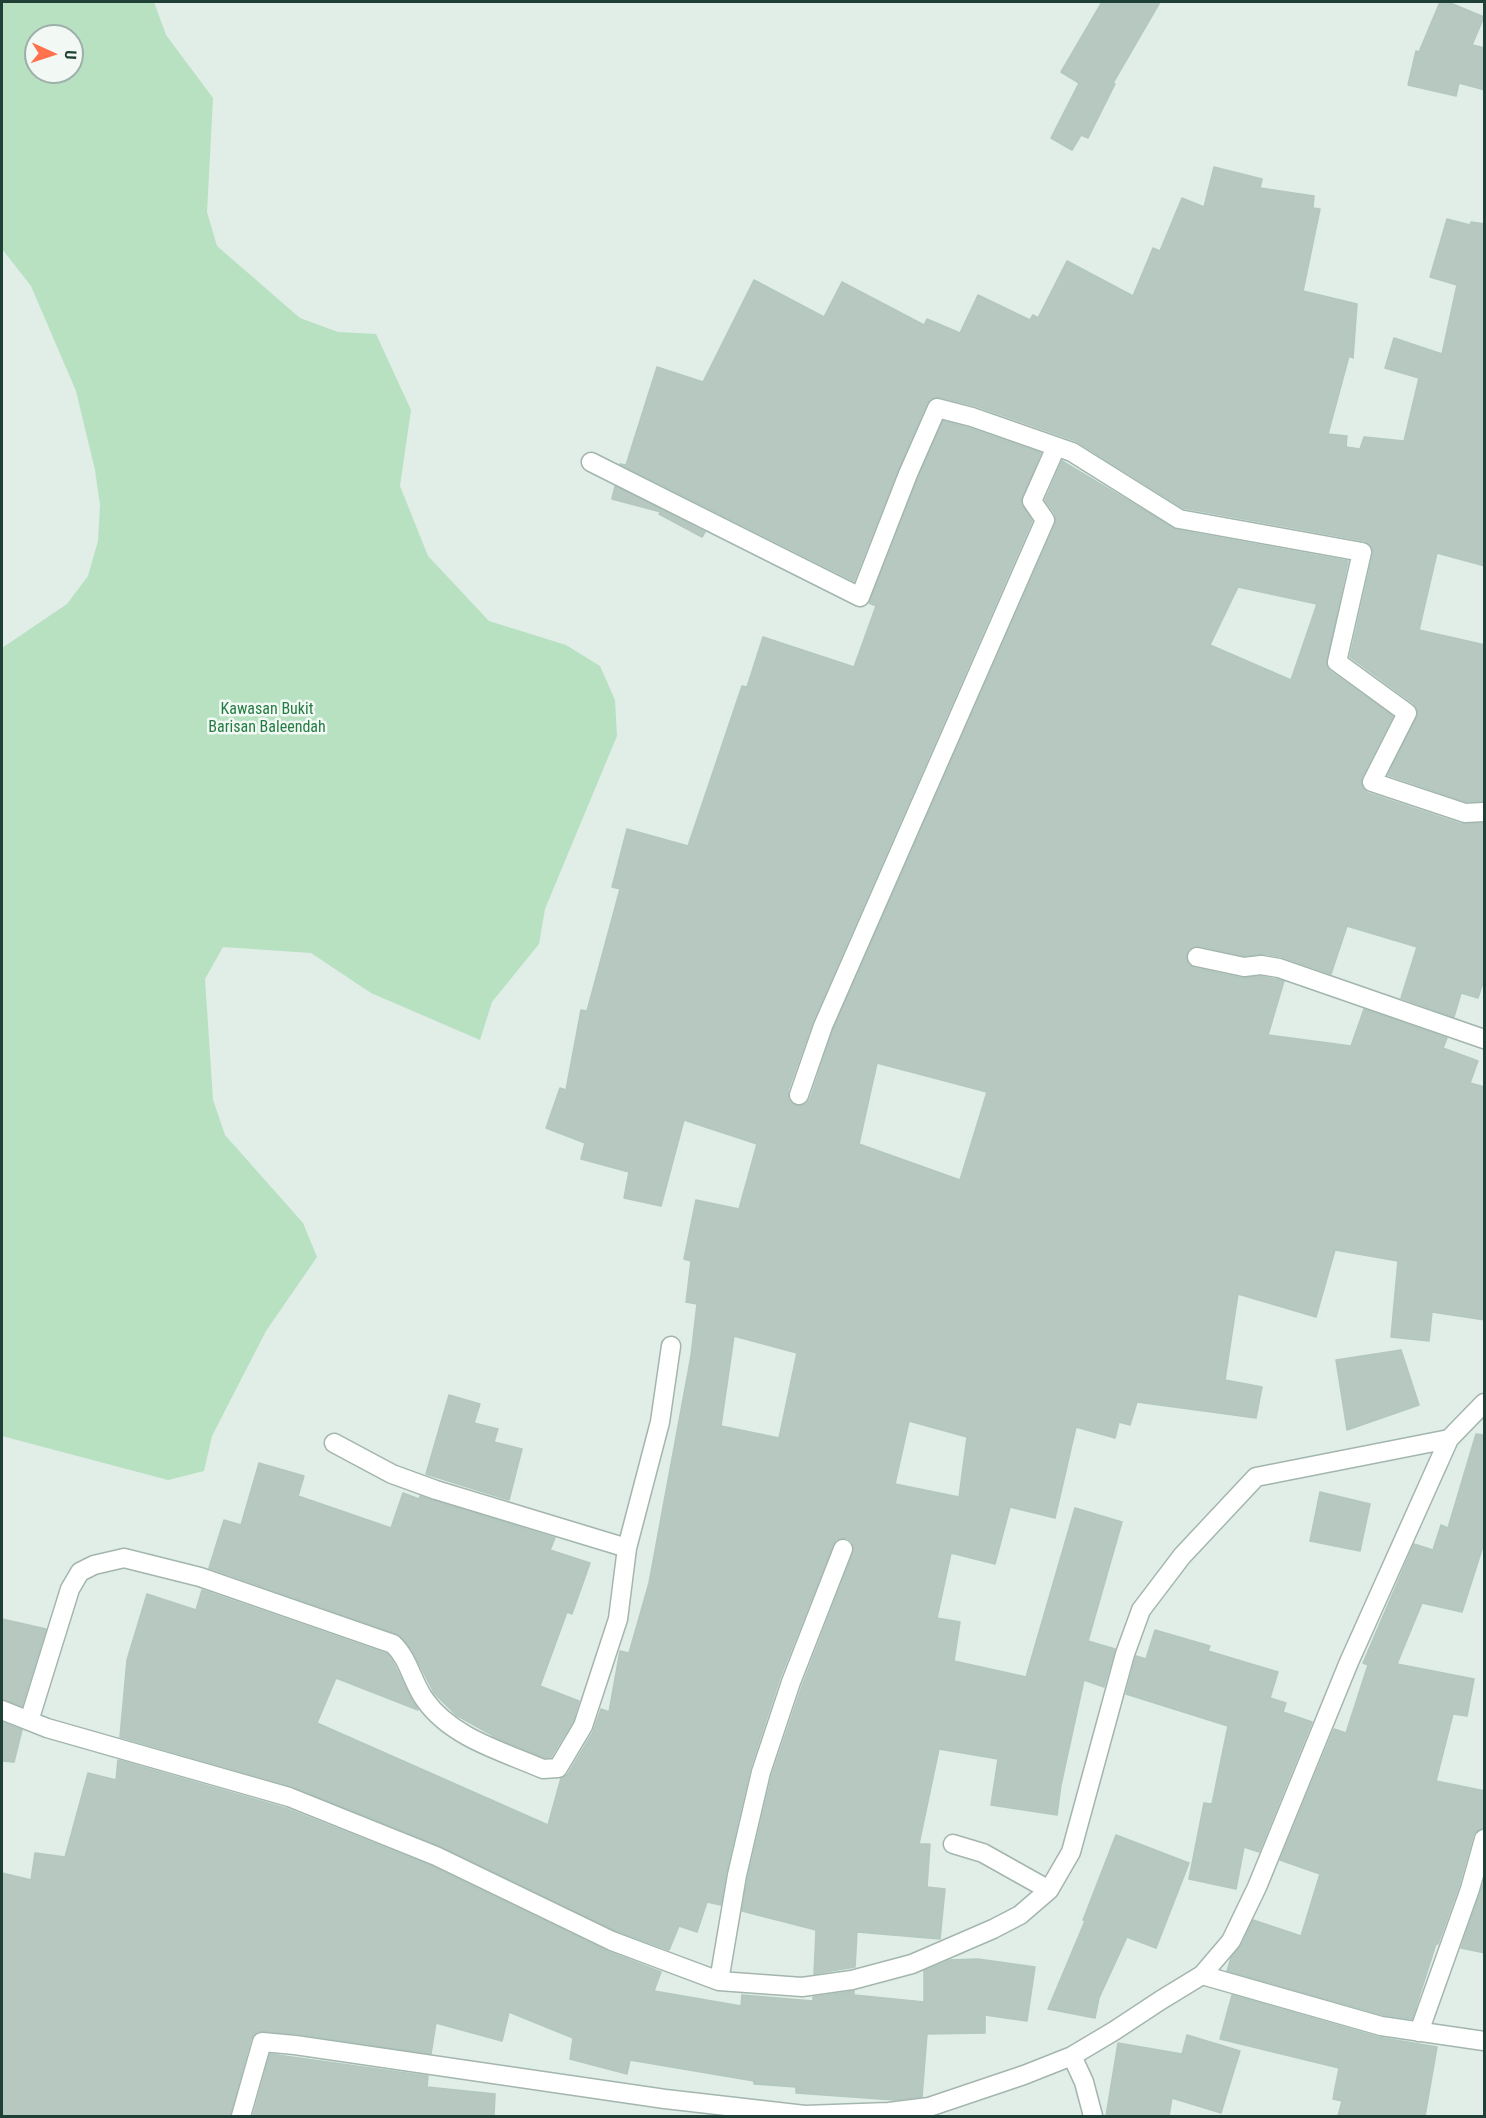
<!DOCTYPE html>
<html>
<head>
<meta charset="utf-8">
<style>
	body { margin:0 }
	#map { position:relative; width:1486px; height:2118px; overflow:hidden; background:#e1ede7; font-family:"Roboto Condensed",sans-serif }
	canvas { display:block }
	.frame { position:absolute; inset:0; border:3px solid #1f4036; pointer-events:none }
	.north { position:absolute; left:24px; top:24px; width:60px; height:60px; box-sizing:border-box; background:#f2f9f5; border:2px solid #9eafa9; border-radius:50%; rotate:93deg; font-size:16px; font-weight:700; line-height:24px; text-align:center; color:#1f4036 }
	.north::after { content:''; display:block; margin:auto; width:21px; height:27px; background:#ff724d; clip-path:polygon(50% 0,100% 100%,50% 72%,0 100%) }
</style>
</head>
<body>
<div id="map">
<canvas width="1486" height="2118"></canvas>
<div class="frame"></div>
<div class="north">U</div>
</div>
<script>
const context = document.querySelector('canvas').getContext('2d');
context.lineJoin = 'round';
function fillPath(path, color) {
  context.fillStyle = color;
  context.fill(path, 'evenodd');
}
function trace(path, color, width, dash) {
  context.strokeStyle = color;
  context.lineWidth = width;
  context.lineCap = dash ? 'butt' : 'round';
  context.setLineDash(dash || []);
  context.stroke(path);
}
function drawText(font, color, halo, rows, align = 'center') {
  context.font = font + ' "Roboto Condensed",sans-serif';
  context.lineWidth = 5;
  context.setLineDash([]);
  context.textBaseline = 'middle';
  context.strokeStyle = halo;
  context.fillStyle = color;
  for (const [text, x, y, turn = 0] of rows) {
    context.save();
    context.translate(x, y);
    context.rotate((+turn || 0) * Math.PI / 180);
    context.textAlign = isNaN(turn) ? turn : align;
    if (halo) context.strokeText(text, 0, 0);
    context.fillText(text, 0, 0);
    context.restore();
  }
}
const green = new Path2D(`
	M2 2H154L166 35 213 98 207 212 217 246 300 318 338 332 376 334 411 410 400 486 428 556 489 621 566 645 600 666 615 700 617 736 545 909 539 944 492 1002 480 1040 371 993 311 953 223 947 205 979 213 1100 225 1135 303 1223 317 1257 266 1331 212 1436 204 1471 168 1480 2 1436V648L67 604 88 576 98 541 100 505 95 470 76 391 31 286 2 249ZM36 36H72V72H36Z`);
const building = new Path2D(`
	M1102 2H1160L1113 83 1115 84 1088 138 1081 135 1072 150 1051 138 1079 83 1061 72Z
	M1440 2H1448L1484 17 1472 45 1485 48V90L1459 83 1456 96 1408 85 1416 51 1419 52Z
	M1214 167 1262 179 1260 188 1314 196 1313 208 1320 209 1303 291 1357 304 1353 358 1349 356 1328 434 1347 436 1346 447 1360 449 1364 437 1404 441 1419 378 1385 368 1394 338 1442 354 1457 285 1430 277 1447 219 1470 225 1471 222 1485 224V566L1437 553 1419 630 1485 645V801L1467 802 1388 775 1418 712 1414 704 1350 657 1373 554 1372 548 1365 541 1183 508 1076 441 976 406 939 397 930 399 927 403 898 470 854 581 620 464 626 465 657 367 703 382 754 280 824 317 842 282 924 325 927 319 960 333 978 295 1030 320 1033 315 1038 318 1067 261 1133 296 1153 248 1160 251 1182 198 1204 207Z
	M943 421 969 428 1041 453 1021 501 1032 521 813 1021 788 1091 790 1102 795 1105 801 1106 806 1104 810 1099 833 1030 1055 525V514L1045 500 1062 461 1177 530 1348 561 1326 665 1330 671 1393 716 1362 777 1361 783 1363 788 1368 793 1461 824 1485 823V977L1478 998 1461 993 1454 1017 1401 998 1417 947 1347 926 1331 974 1282 957 1263 954 1245 956 1199 946 1189 949 1186 955 1189 965 1195 968 1242 978 1261 976 1284 981 1268 1035 1351 1046 1364 1009 1447 1038 1443 1048 1478 1061 1470 1083 1485 1087V1320L1432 1312 1429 1341 1391 1337 1398 1261 1335 1250 1316 1317 1238 1294 1225 1380 1262 1387 1256 1418 1137 1402 1130 1425 1119 1422 1115 1438 1076 1427 1055 1518 1010 1507 995 1564 951 1553 937 1618 960 1622 954 1661 1026 1677 1075 1508 1122 1522 1088 1641 1115 1649 1104 1687 1084 1680 1061 1785 1057 1815 991 1805 998 1759 939 1749 919 1844H930L927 1887 945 1889 940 1939 857 1932 855 1967 814 1974 816 1930 742 1911 748 1877 772 1775 802 1686 853 1553 852 1542 847 1538 836 1540 833 1545 780 1678 750 1769 726 1873 721 1905 707 1902 697 1932 679 1926 669 1950 616 1931 440 1846 293 1787 120 1737 127 1660 147 1594 196 1610 202 1590 387 1654 393 1662 411 1698 418 1710 336 1678 317 1723 548 1825 561 1778 568 1774 593 1732 601 1709 609 1712 620 1651 629 1653 649 1583 691 1356 697 1304 686 1302 691 1261 684 1259 696 1200 739 1209 757 1144 684 1120 661 1206 624 1198 629 1172 581 1159 585 1143 546 1128 560 1088 566 1090 581 1010 587 1011 620 889 612 887 627 829 688 846 742 686 747 687 763 637 854 667 876 606 869 603 918 478ZM1238 587 1317 604 1291 680 1210 645ZM877 1063 987 1092 960 1180 859 1144ZM734 1336 797 1353 779 1438 721 1426ZM909 1421 967 1437 959 1497 895 1484Z
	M615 486 705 532 702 537 659 514 661 512 612 499Z
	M1401 1350 1419 1405 1347 1430 1336 1360Z
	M449 1395 480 1404 474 1423 498 1429 494 1442 522 1449 509 1500 426 1474Z
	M1476 1434 1485 1435V1540L1462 1612 1422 1603 1397 1664 1474 1679 1467 1716 1453 1714 1436 1781 1485 1791V1828L1477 1831 1473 1836 1459 1886 1438 1944H1436L1412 2019 1383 2015 1227 1971 1231 1958 1241 1946 1253 1920 1301 1936 1320 1874 1280 1860 1334 1729 1346 1733 1368 1665 1363 1663 1414 1544 1433 1550 1441 1525 1448 1528Z
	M259 1463 304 1476 298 1496 391 1528 403 1493 419 1499 420 1496 555 1538 550 1550 590 1563 572 1614 567 1612 540 1686 579 1701 573 1721 551 1757 545 1758 499 1739 456 1715 434 1693 412 1650 397 1634 209 1568 224 1520 241 1525Z
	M1320 1492 1370 1504 1360 1551 1310 1541Z
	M2 1619 46 1629 22 1706 2 1699Z
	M1155 1630 1210 1646 1208 1651 1278 1672 1270 1698 1286 1703 1283 1712 1312 1722 1259 1852 1244 1847 1236 1889 1189 1879 1204 1803 1212 1804 1228 1726 1126 1694 1136 1656 1146 1659Z
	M2 1722 22 1730 14 1762 2 1761Z
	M118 1760 285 1808 431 1866 607 1951 661 1972 654 1991 741 2006 742 1995 813 2001V1997L854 1991V1995L924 2002V1971L950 1960 978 1959 1035 1967 1027 2021 985 2015V2033L927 2034 922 2097 894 2100 796 2093V2087L754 2084V2081L630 2060 627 2074 570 2059 573 2038 509 2012 502 2041 436 2023 431 2054 297 2034 258 2031 251 2039 230 2116H2V1873L31 1880 35 1853 65 1857 88 1773 116 1780Z
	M1116 1835 1189 1863 1156 1948 1127 1937 1099 1998 1095 2018 1048 2009 1085 1921 1083 1920Z
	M1485 1879V1953L1461 1948Z
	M1232 1995 1378 2037 1437 2047 1425 2116H1338L1342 2101 1333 2099 1339 2068 1220 2039Z
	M1187 2035 1240 2051 1221 2113 1172 2098 1169 2116H1106L1118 2043 1182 2054Z
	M270 2054 428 2076 427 2087 495 2094 494 2116H253Z`);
const street = new Path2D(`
	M591 462 860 597 908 474 937 408 972 417 1072 452 1179 519 1362 552 1337 662 1407 713 1372 782 1465 813 1484 812
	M1197 957 1244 967 1261 965 1279 968 1484 1039
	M799 1095 823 1026 1045 520 1032 501 1056 447
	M334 1443 392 1474 436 1490 627 1548
	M2 1710 47 1728 289 1797 436 1856 612 1941 719 1981 802 1987 852 1980 912 1964 993 1929 1020 1915 1049 1890 1071 1852 1125 1654 1141 1610 1182 1556 1256 1477 1449 1439
	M29 1721 70 1589 80 1572 94 1565 124 1558 200 1577 393 1644C409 1659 412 1682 425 1700 452 1738 502 1751 543 1769L558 1768 583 1726 618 1619 627 1548 660 1422 671 1346
	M953 1844 983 1853 1049 1890
	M1202 1975 1381 2026 1484 2041
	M719 1981 737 1875 761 1772 791 1682 843 1549
	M1419 2032 1470 1889 1484 1839
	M1072 2056 1084 2082 1093 2116
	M241 2116 262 2042 295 2045 665 2099 805 2115 889 2112 929 2107 1024 2075 1072 2056 1114 2031 1161 2000 1202 1975 1231 1941 1257 1887 1349 1662 1449 1439 1484 1403`);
const parkNames = [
	["Kawasan Bukit",267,710],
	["Barisan Baleendah",267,728]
];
fillPath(green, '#b7e1c1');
fillPath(building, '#b6c8c0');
trace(building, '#b3c8be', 1.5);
trace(street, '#a3b6ae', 21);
trace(street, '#fff', 18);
drawText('16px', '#257c43', '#f2f9f5', parkNames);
</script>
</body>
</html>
